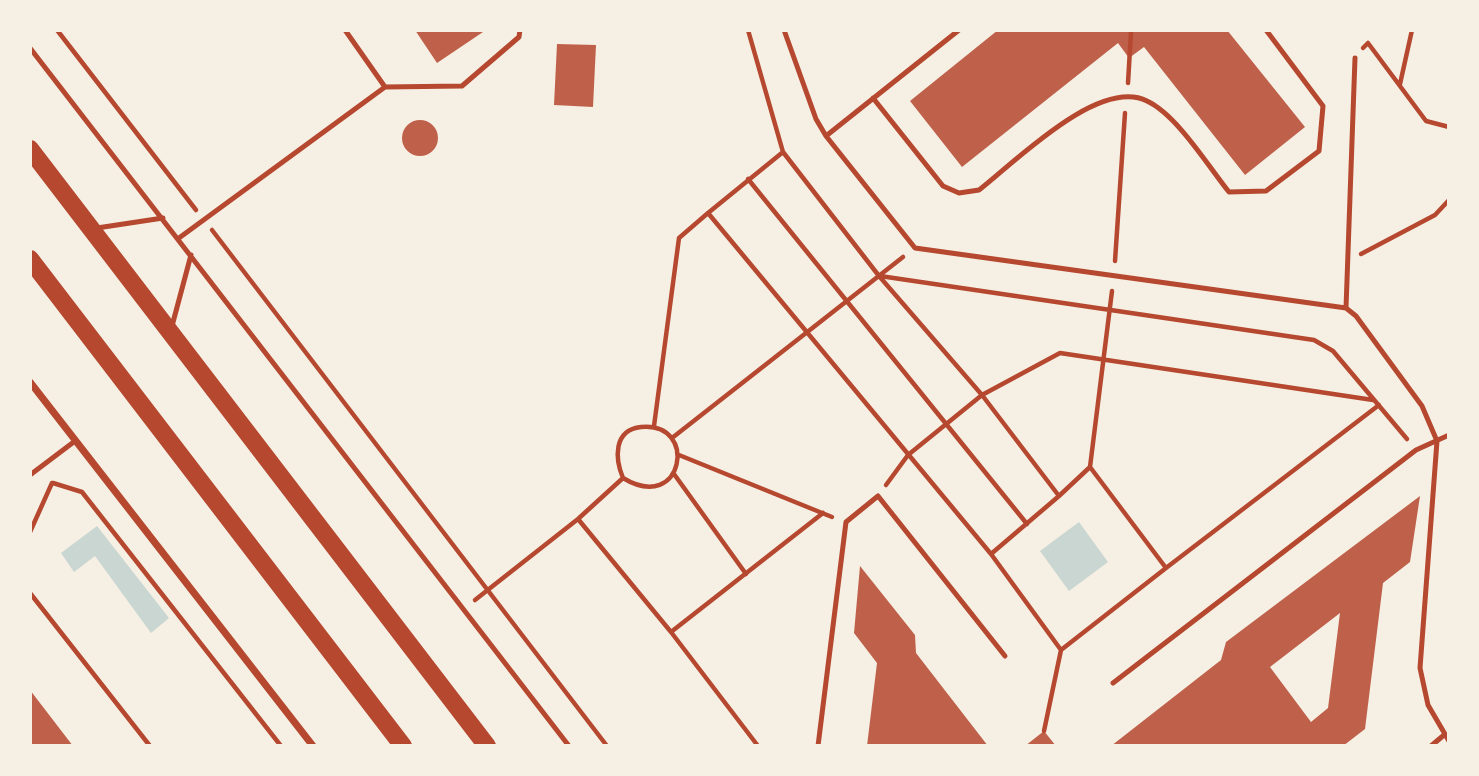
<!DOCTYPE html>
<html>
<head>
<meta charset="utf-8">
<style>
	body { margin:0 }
	#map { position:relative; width:1479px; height:776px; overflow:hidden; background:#f6efe4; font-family:Inter,sans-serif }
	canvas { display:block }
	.frame { position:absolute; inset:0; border:32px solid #f6efe4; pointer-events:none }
</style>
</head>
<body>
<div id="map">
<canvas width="1479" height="776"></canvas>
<div class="frame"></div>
</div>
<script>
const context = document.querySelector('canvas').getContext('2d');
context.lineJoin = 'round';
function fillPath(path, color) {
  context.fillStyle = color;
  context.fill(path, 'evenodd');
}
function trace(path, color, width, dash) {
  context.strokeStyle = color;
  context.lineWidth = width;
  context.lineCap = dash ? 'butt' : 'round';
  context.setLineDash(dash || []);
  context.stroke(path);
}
const water = new Path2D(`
	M1079 522 1108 562 1069 591 1040 551Z
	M97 526 169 618 151 633 95 556 74 572 61 553Z`);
const building = new Path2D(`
	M415 30H486L437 63Z
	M998 30H1227L1305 127 1245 175 1144 47 1129 58 1118 43 962 167 910 101Z
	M557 44 596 45 593 107 554 105Z
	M402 138a18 18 0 1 1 36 0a18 18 0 1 1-36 0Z
	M1420 496 1410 562 1383 583 1365 729 1343 746H1111L1221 660 1226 642ZM1340 613 1328 708 1311 722 1270 667Z
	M860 566 915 635 916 653 988 746H867L877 663 854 633Z
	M30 690 73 746H30Z
	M1044 731 1056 746H1025Z`);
const path = new Path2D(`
	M57 30 196 210
	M748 30 783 152
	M1363 48 1368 43 1426 121 1449 127
	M1128 83 1131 32
	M1400 84 1412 30
	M748 179 1027 524
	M212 230 607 746
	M1361 254 1435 215 1449 200
	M1115 261 1125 113
	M880 276 1314 340 1333 351 1407 439
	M654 426 679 238 708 213
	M672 438 903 257
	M679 455 832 517
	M1090 467 1112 291
	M674 474 746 574
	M53 483 82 492 281 746
	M886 485 908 455 982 395 1060 353 1373 400
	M578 519 671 632 823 513
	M30 532 52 483
	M991 554 1059 496
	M1166 568 1379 405
	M30 593 150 746
	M475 600 578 519 623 478C684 515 699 421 641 427 613 430 615 459 623 478
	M671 632 758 746
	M1044 731 1061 650 991 554 708 213 783 152 879 276 982 395 1059 496 1090 467 1166 568 1061 650`);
const service = new Path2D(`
	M345 30 385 87
	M784 30 816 119 826 136 915 248 1346 308 1356 316 1422 406 1437 441 1420 668 1428 705 1449 741
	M30 48 569 746
	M873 98 943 186 959 193 979 190C1015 162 1099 77 1147 101 1177 115 1208 166 1229 192L1266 191 1319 151 1323 106 1266 30
	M826 136 959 30
	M97 228 163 218
	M179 238 385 87 462 86 519 37 520 30
	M1346 308 1355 58
	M172 326 191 255
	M30 475 75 441
	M1113 683 1416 450 1449 435
	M818 746 846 522 878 496 1005 656
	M1431 746 1444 735`);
const minor = new Path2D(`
	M30 382 313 746`);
const primary = new Path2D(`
	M30 149 487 746
	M30 259 403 746`);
fillPath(water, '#c9d6d2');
fillPath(building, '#bf614a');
trace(path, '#b5482f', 4.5);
trace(service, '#b5482f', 5);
trace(minor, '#b5482f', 7);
trace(primary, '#b5482f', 18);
</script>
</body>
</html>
